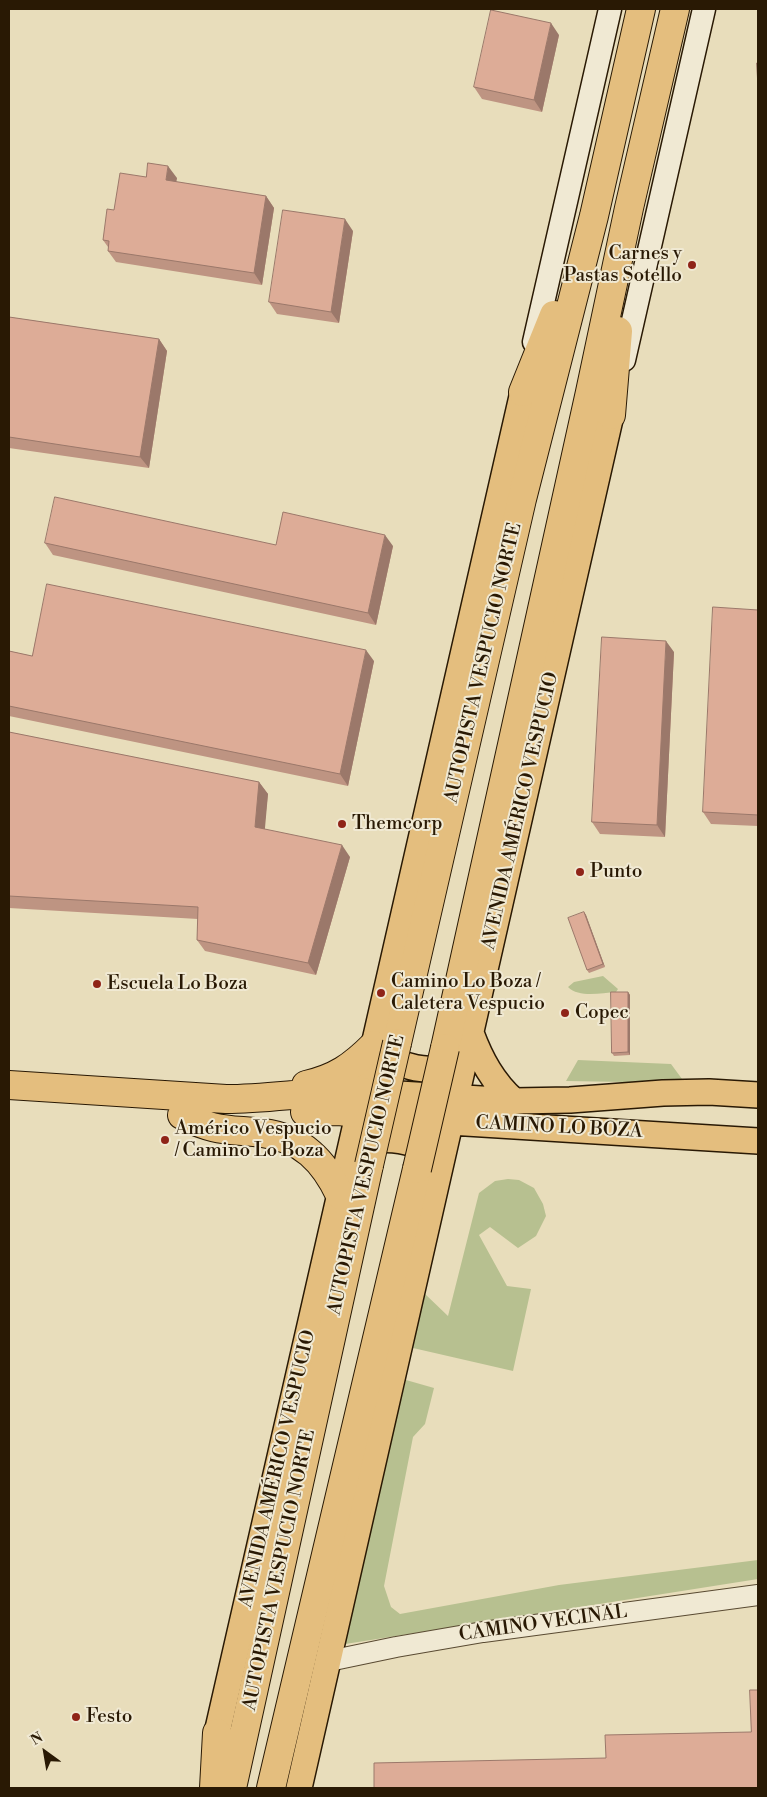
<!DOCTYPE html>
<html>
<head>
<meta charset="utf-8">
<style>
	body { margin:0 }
	#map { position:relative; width:767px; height:1797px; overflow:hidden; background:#e8ddbb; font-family:"Libre Bodoni",serif }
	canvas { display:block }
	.frame { position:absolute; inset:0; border:10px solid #291904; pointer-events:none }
	.north { position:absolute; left:20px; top:1727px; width:50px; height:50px; -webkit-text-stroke:4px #f0e9d3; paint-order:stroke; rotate:328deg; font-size:14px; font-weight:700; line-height:20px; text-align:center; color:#291904 }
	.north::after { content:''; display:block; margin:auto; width:18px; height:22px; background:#291904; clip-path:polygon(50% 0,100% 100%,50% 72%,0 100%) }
</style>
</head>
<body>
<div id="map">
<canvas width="767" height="1797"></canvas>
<div class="frame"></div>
<div class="north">N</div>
</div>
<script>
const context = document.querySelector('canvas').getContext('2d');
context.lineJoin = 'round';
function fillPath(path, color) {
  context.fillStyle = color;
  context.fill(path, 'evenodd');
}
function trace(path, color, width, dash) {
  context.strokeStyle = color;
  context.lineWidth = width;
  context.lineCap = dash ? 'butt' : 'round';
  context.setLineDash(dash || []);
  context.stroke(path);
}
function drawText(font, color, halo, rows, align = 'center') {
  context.font = font + ' "Libre Bodoni",serif';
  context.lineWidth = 4;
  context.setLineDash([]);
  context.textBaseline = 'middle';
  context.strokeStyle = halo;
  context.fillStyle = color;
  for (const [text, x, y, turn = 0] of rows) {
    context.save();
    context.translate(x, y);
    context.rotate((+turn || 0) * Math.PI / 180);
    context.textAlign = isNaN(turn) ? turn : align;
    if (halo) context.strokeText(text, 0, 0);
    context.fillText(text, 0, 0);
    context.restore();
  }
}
const green = new Path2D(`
	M603 976 618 989 616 992C601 993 579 998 568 987L574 982Z
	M578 1060 671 1064 685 1083 566 1081Z
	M508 1179 519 1180 534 1188 543 1204 546 1216 536 1236 518 1248 490 1227 479 1235 507 1286 531 1289 513 1371 413 1348 424 1293 448 1316 479 1193 495 1181Z
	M406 1380 434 1388 425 1424 413 1437 384 1586 391 1607 400 1614 559 1585 758 1560V1579L339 1645Z`);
const tertiary = new Path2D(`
	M329 1661 396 1647 483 1632 758 1595`);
const secondary = new Path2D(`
	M534 342 610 9
	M624 360 704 9`);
const primary = new Path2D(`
	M471 1033C481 1060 493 1082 514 1101
	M378 1048C400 1069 430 1075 459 1063
	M366 1092 514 1101 570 1100 663 1093 709 1092 758 1095
	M362 1113 450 1122 758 1141
	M357 1144C386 1135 415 1140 440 1157
	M217 1733 523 392
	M299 1788 611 415`);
const motorway = new Path2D(`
	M523 392 554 315
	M611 415 618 331
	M397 1043 522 499 594 216 641 9
	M445 1048 590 392 629 208 675 9
	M9 1085 226 1099C272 1099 318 1090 363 1092
	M306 1085C336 1078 352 1067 374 1045
	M305 1112 338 1111 359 1113
	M182 1115C214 1132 230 1129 263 1133 302 1138 324 1161 340 1195
	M214 1788 217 1733
	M232 1788 369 1165
	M271 1788 417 1169`);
const motorwayBridge = new Path2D(`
	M369 1165 397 1043
	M417 1169 445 1048`);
const wall = new Path2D(`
	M559 35 542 112 482 99 474 87Z
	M146 177 177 178 176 182 266 196 274 208 262 285 116 262 108 251V247L103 240 114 210Z
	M353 231 339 323 277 314 269 302Z
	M9 317 159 339 167 351 149 468 9 448Z
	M45 543 276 545 393 546 376 625 53 555Z
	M758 610V826L711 824 703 812Z
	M9 651 32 656 374 661 348 786 9 716Z
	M674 652 665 837 600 834 592 822Z
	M9 732 259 782 268 794 264 829 350 857 316 975 205 951 197 940 198 919 9 908Z
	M584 912 586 915 605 967 589 973 587 970Z
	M628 992 630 995V1055L614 1056 612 1053Z`);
const shadedWall = new Path2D(`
	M551 23 559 35 542 112 534 100Z
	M168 166 177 178 174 192 166 180Z
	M266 196 274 208 262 285 254 273Z
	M345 219 353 231 339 323 331 312Z
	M159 339 167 351 149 468 140 457Z
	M385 535 393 546 376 625 368 613Z
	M666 641 674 652 665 837 657 825Z
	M366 650 374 661 348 786 340 774Z
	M259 782 268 794 264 839 255 827Z
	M342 845 350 857 316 975 308 963Z
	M584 912 586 915 605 967 603 964Z
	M628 992 630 995V1055L628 1052Z`);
const building = new Path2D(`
	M491 10 551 23 534 100 474 87Z
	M757 63H758V86Z
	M148 163 168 166 166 180 266 196 254 273 108 251 109 241 103 240 107 209 114 210 120 173 146 177Z
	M283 210 345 219 331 312 269 302Z
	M9 317 159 339 140 457 9 437Z
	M55 497 276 545 283 512 385 535 368 613 45 543Z
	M47 584 366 650 340 774 9 706V651L32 656Z
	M713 607 758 610V815L703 812Z
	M602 637 666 641 657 825 592 822Z
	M9 732 259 782 255 827 342 845 308 963 197 940 198 907 9 896Z
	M584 912 603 964 587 970 568 918Z
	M611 992H628V1052L612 1053Z
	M750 1690H758V1788H374V1763L606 1758 605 1735 751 1732Z`);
const markers = [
	[692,265,5,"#8f2418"],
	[342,824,5,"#8f2418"],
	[580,872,5,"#8f2418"],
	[97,984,5,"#8f2418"],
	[381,993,5,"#8f2418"],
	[565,1013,5,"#8f2418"],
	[165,1140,5,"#8f2418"],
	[76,1717,5,"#8f2418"]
];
const poiNames = [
	["Carnes y",682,254,"right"],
	["Pastas Sotello",682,276,"right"],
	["Themcorp",352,824],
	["Punto",590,872],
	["Camino Lo Boza /",391,982],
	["Caletera Vespucio",391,1004],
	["Escuela Lo Boza",107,984],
	["Copec",575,1013],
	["Américo Vespucio",175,1129],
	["/ Camino Lo Boza",175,1151],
	["Festo",86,1717]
];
const streetNames = [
	["AUTOPISTA VESPUCIO NORTE",484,663,-77],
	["AVENIDA AMÉRICO VESPUCIO",521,811,-77],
	["CAMINO LO BOZA",559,1128,3],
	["AUTOPISTA VESPUCIO NORTE",367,1175,-77],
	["AVENIDA AMÉRICO VESPUCIO",278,1469,-77],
	["AUTOPISTA VESPUCIO NORTE",280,1570,-78],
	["CAMINO VECINAL",543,1624,-8]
];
fillPath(green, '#b7c090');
trace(tertiary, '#594a32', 22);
trace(secondary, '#291904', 25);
trace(primary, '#291904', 28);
trace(motorway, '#291904', 30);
trace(tertiary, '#f0e9d3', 20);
trace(secondary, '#f0e9d3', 22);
trace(primary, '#e4be7e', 25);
trace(motorway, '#e4be7e', 28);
trace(motorwayBridge, '#291904', 30, []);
trace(motorwayBridge, '#e4be7e', 28);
fillPath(wall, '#be9482');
fillPath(shadedWall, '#9b786a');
fillPath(building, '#ddac97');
trace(building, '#9b786a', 1);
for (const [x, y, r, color] of markers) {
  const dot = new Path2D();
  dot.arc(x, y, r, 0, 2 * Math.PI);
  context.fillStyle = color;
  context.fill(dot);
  trace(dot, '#f0e9d3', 2);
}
drawText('19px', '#291904', '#f0e9d3', poiNames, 'left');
drawText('19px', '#291904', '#f0e9d3', streetNames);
</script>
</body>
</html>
